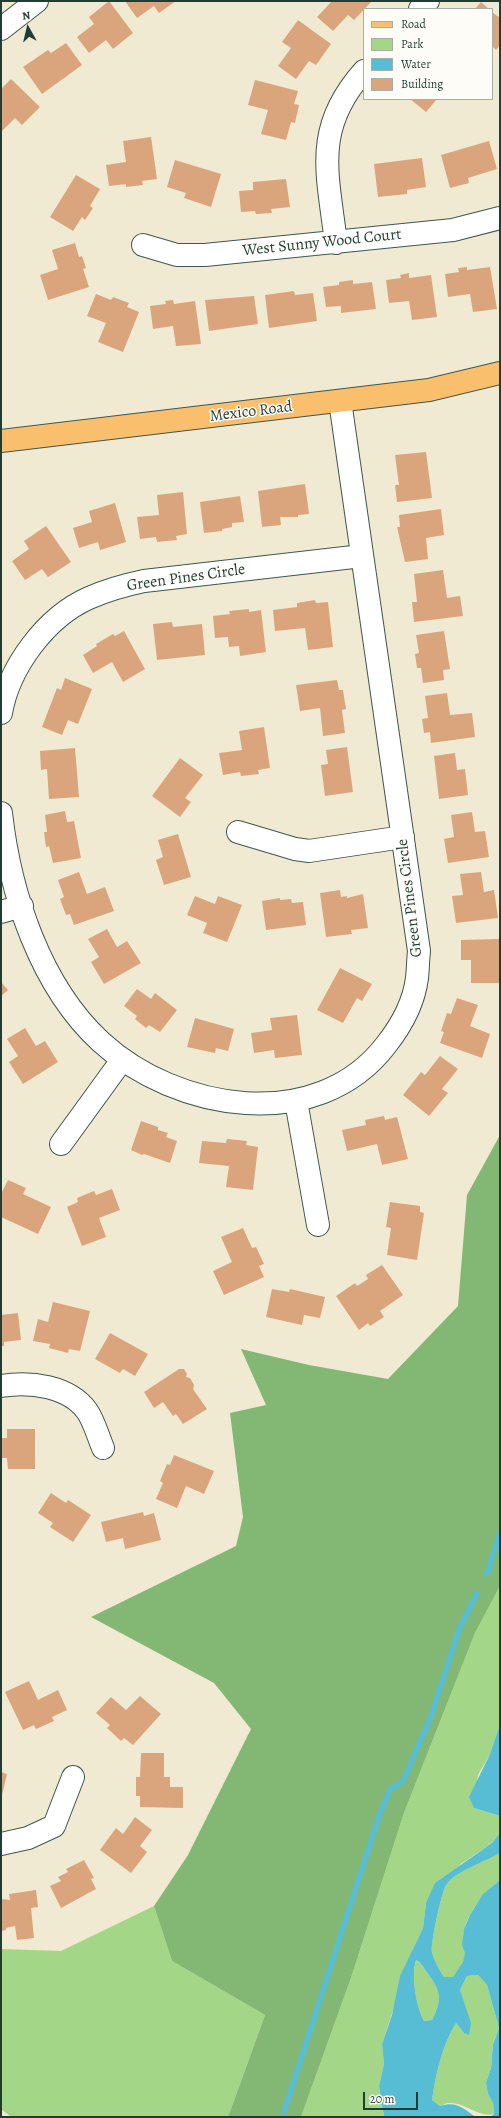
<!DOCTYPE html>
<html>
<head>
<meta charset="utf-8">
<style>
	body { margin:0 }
	#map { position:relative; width:501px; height:2118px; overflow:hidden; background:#f1ead3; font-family:Alegreya,serif }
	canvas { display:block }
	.frame { position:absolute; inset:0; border:2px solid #1f3d34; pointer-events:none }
	.legend { position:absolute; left:363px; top:8px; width:130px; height:92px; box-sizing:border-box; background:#fdfcf7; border:1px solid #a4b0a9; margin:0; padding:5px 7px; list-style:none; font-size:12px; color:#1f3d34 }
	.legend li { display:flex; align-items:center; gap:8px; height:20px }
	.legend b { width:20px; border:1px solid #a4b0a9 }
	.north { position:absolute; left:8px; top:8px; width:40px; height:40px; -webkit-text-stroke:3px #fdfcf7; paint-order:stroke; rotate:352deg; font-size:11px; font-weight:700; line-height:16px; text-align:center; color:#1f3d34 }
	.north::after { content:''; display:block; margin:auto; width:14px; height:18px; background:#1f3d34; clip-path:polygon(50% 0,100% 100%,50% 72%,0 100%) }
	.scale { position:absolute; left:363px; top:2092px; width:55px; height:18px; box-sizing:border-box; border:2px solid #1f3d34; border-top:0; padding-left:5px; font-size:12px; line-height:14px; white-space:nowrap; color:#1f3d34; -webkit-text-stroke:3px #fdfcf7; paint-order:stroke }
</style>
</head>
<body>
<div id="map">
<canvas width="501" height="2118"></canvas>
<div class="frame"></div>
<ul class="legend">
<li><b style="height:5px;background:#f9bf6d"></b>Road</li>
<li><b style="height:11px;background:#a3d787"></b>Park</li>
<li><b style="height:11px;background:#57bdd5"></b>Water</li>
<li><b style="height:11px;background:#daa57c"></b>Building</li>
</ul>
<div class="north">N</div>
<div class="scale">20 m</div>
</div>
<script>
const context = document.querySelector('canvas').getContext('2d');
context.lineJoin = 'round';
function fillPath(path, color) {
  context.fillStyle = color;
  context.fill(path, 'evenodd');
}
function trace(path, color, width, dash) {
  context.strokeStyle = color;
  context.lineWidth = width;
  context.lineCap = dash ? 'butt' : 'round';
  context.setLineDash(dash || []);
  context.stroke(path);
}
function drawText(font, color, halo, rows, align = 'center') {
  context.font = font + ' Alegreya,serif';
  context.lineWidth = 3;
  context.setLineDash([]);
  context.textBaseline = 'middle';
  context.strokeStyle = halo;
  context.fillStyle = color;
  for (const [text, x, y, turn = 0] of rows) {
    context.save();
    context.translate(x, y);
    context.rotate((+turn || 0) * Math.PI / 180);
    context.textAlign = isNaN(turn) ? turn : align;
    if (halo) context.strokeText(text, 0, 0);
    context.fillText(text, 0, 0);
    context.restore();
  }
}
const green = new Path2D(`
	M500 1586V1724L490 1754 478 1775 474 1808 500 1816V1833L492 1843 461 1864 426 1903 423 1928 413 1949 382 2044 384 2064 379 2086 384 2117H301L351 1978 404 1813 475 1633Z
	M500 1853V1880C485 1891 468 1912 464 1931 462 1939 463 1944 465 1952 467 1961 458 1970 453 1977H444C439 1969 434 1962 432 1952 430 1945 442 1889 447 1884 456 1871 486 1860 500 1853Z
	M154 1906 172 1961 265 2015 228 2117H11L1 2109V1949L61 1951Z
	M416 1960C422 1964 424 1969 428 1974 443 1993 442 1999 432 2020L424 2021C416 2006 411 1977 416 1960Z
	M478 1975 487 1985 499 2028 493 2043 491 2068 486 2083 488 2094 493 2103 494 2114C478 2118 465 2102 449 2103 446 2103 443 2105 440 2106L432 2100C436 2073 442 2046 456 2023L464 2033V2006L460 1990 467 1976Z`);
const forest = new Path2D(`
	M500 1135V1586L475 1633 404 1813 351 1978 301 2117H228L265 2015 172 1961 154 1906 188 1855 251 1729 214 1683 91 1617 236 1546 243 1517 230 1413 266 1405 241 1349 309 1365 388 1379 458 1306 467 1195Z`);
const water = new Path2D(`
	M500 1724V1816L474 1808 469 1797 490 1754Z
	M500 1833V1853C486 1861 456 1871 447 1884 442 1889 430 1945 432 1952 434 1961 439 1969 444 1977H453L463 1962 465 1953 462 1945 464 1929 470 1915 483 1894 500 1880V2117H490L494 2114 493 2103 488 2094 486 2083 491 2068 493 2044 499 2028 487 1985 478 1975 467 1976 460 1990 471 2023 469 2035 464 2033 456 2023C442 2046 436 2073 432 2100L440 2106C457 2101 462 2108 476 2117H384L379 2086 384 2064 382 2044 392 2015 400 1976 423 1928 426 1903 435 1883 492 1843ZM416 1960C422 1963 424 1969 428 1974 442 1992 442 2000 432 2020L424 2021C416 2006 411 1976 416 1960Z`);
const stream = new Path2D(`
	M487 1574 500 1533
	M284 2112 379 1816 390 1790 403 1781 430 1719 459 1630 477 1593`);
const building = new Path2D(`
	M109 1 133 33 113 49 106 40 89 53 77 37 94 24 89 17Z
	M125 1H176L159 13 154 6 137 18Z
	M332 1H372L354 20 348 15 333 31 317 17Z
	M481 2 489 9H475Z
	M492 12 500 18V45L496 50 492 46Z
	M298 20 331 44 316 65 309 61 296 79 278 66 291 48 282 42Z
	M66 43 82 65 42 94 23 67 48 50 51 53Z
	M11 79 40 107 22 125 15 118 1 132V89Z
	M255 80 298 91 294 104 299 105 295 123 291 122 286 140 261 134 268 110 248 105Z
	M410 99H437L426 112Z
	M151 137 157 179 142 181 143 185 126 187V184L109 186 106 165 126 162 123 141Z
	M489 141 497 169 468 178 469 183 450 188 441 155Z
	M422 158 426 187 407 190V194L378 197 374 164Z
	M175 160 221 174 211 207 184 198 186 193 167 187Z
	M76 175 100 189 90 206 93 208 85 220 82 217 73 231 50 217Z
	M286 179 290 207 271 209 272 213 256 214 255 211 241 212 239 191 253 190V182Z
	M75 243 79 257 82 256 86 268 83 269 89 287 48 300 40 275 58 269 52 250Z
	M467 267V270L490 267 497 309 473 312 470 294 448 297 445 274 459 272 458 268Z
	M409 273V278L431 275 437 317 412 320 409 301 389 303 386 280 401 278 400 275Z
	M353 280V284L372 282 376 309 341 313V306L326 307 323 287 339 285V282Z
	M294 291 295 295 313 293 317 321 269 328 265 295Z
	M96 294 111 300 113 297 129 303 127 307 139 312 123 352 98 342 106 323 87 316Z
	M254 296 258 324 209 331 205 300Z
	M173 300 174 304 195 301 201 344 176 346 173 326 153 329 150 306 166 304 165 301Z
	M426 452 432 498 397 502 395 485H399L395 455Z
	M305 484 309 514 298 515V517H280L281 525 262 527 258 491Z
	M183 492 187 534 176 536 177 540 157 542 156 537 140 539 137 517 159 515 157 495Z
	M240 496 244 522 232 523V527L222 529V531L204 533 200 502Z
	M115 503 126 542 100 550 98 542 79 548 73 528 92 522 89 511Z
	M441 509 444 535 426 538 428 559 405 562 397 527H400L399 515Z
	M46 526 71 562 48 577 42 569 25 580 12 561 29 549 24 541Z
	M443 570 447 598 460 596 463 616 414 622 412 602H417L414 574Z
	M315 600 316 603 328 602 333 647 308 650 305 628 275 631 273 610 297 607V603Z
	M249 609V612L261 610 266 652 240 656 239 646 229 647 228 637 215 638 213 616 230 614 229 611Z
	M172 622 173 627 202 624 205 655 157 660 153 624Z
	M124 631 145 669 123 682 112 662 93 673 83 655 97 646 96 644 113 634 115 636Z
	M444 631 450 669 443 670 444 680 423 683 421 668H417L415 654 419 653 416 635Z
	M65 678 92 689 78 724 68 720 62 735 42 727 57 688 61 690Z
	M337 680 339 690H343L346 709 342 710 345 733 323 736 320 708 300 711 296 685Z
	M447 693 450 715 472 713 475 737 431 743 430 732 424 733 422 719 428 718 425 696Z
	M264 727 270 768 258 770 259 774 241 776 240 772 223 775 219 753 242 750 239 731Z
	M347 747 353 792 325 796 321 765 328 764 326 750Z
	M75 748 79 797 49 799 47 769 41 770 40 751Z
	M455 753 457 770 465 769 468 795 439 799 434 756Z
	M180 758 203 775 185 798 191 802 180 817 152 796Z
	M65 811 67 822 74 821 81 858 53 863 49 846 46 847 44 832H47L45 815Z
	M472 812 475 832 485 831 489 857 448 863 444 839 454 837 451 815Z
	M178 834 191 877 164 885 156 860 163 857 158 840Z
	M79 872 87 894 105 887 114 911 74 925 70 914 66 915 60 899 64 897 58 880Z
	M481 872 484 892 494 890 498 918 456 923 452 896 463 895 460 874Z
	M340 890 341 897 347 896V898L363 894 368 928 351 930 352 934 326 937 320 893Z
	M195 896 215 904 218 896 242 905 227 942 203 933 207 923 187 915Z
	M280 898V900L291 899 292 903 303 902 306 925 266 930 262 901Z
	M107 929 117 947 127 941 141 963 104 984 91 962 99 957 88 939Z
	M500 939V983H471V960H461V940Z
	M340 968 372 984 362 1001 357 998 343 1023 317 1010Z
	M1 982 8 990 1 996Z
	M137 989 151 999 155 993 177 1010 160 1032 149 1025 146 1028 135 1019 137 1016 124 1006Z
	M457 998 478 1005 470 1026 490 1034 482 1058 440 1043 444 1032 441 1031 447 1013 451 1014Z
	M297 1015 302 1055 275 1058 274 1050 254 1053 251 1033 272 1030 270 1018Z
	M195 1018 234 1029 228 1051 216 1048 215 1053 187 1047Z
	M25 1028 36 1046 45 1041 58 1062 23 1084 9 1062 18 1056 7 1039Z
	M440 1056 458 1069 442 1089 448 1093 429 1116 403 1095 421 1072 425 1075Z
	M384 1116 385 1120 397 1117 408 1159 382 1165 377 1144 347 1151 342 1130 366 1125 365 1120Z
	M141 1121 158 1127V1130L168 1133 166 1137 177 1141 170 1163 144 1154 142 1155 131 1150Z
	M227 1139 247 1141 246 1145 258 1147 253 1190 226 1187 229 1166 199 1163 202 1141 226 1143Z
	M8 1180 26 1188 23 1194 51 1207 38 1234 1 1217V1194Z
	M112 1189 120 1210 99 1218 106 1237 82 1246 67 1207 78 1202 77 1198 94 1191 96 1195Z
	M390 1202 420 1206V1212L424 1213 417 1260 387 1255 391 1228 386 1227Z
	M243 1228 252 1248 256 1247 264 1264 259 1266 264 1277 224 1295 213 1271 232 1262 221 1237Z
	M382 1265 403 1295 380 1311 384 1317 370 1326 368 1323 359 1330 336 1296 355 1283 357 1286 368 1279 366 1275Z
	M272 1289 289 1292 290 1289 325 1297 320 1318 304 1315 302 1325 266 1317Z
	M53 1302 90 1311 80 1351 69 1349 68 1353 49 1348 50 1344 33 1341 38 1319 48 1322Z
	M18 1313 21 1340 4 1342V1346H1V1315Z
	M110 1333 148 1354 135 1376 123 1369 120 1373 95 1359Z
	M179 1369H184L187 1374 186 1377 190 1378 194 1385 193 1389 207 1409 183 1424 176 1414 173 1416 163 1402 154 1408 144 1392Z
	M7 1429H35V1469H8L7 1458H1V1438H7Z
	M174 1455 214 1471 204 1494 186 1486 177 1508 156 1499 163 1483 160 1481 167 1464 170 1465Z
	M51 1493 66 1503 68 1500 91 1515 73 1542 50 1527 53 1523 38 1513Z
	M143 1512 144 1516 154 1513 161 1540 125 1549 123 1538 106 1542 101 1522Z
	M29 1681 38 1700 58 1690 67 1710 52 1717 54 1721 36 1729 34 1725 23 1730 5 1692Z
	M140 1696 161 1714 133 1745 124 1738 121 1741 107 1728 110 1725 96 1713 111 1697 126 1710Z
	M141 1753H164V1777H170V1787H183V1808L140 1807V1796H136V1777H140Z
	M1 1772 7 1774 2 1795H1Z
	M135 1817 152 1830 140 1846 147 1852 131 1873 100 1850 116 1828 123 1834Z
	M84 1860 94 1878 91 1879 96 1889 61 1908 50 1886 61 1881 58 1877 68 1872 66 1869Z
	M36 1890 38 1907 31 1908 34 1938 17 1940 15 1926 6 1928V1930L1 1931V1899L10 1900 9 1894Z`);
const minor = new Path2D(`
	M420 9 428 1
	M1 29 37 1
	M336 243C328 174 312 129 364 71
	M143 245 177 255H205L453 230 500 218
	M1 713C9 667 46 617 89 598 107 590 125 585 144 581L362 556
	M1 813C10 893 40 986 101 1042 176 1111 317 1135 386 1045 401 1026 414 1002 417 978 418 969 418 960 419 951L340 401
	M238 832 295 849 309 851 403 837
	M1 912 22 906
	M296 1101 318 1225
	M61 1144 122 1060
	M1 1386C30 1381 69 1386 87 1411 94 1421 98 1436 103 1448
	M1 1844 28 1838 54 1826 73 1777`);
const major = new Path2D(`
	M1 441 429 390 500 373`);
const streetNames = [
	["West Sunny Wood Court",322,243,-6],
	["Mexico Road",251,412,-7],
	["Green Pines Circle",186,578,-8],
	["Green Pines Circle",410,898,-97]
];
fillPath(green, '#a3d787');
fillPath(forest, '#82b874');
fillPath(water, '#57bdd5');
trace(stream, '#57bdd5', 5.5);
fillPath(building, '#daa57c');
trace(minor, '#3e574c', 24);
trace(major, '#3e574c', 24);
trace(minor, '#fff', 22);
trace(major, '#f9bf6d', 22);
drawText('16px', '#1f3d34', '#fdfcf7', streetNames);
</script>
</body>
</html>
